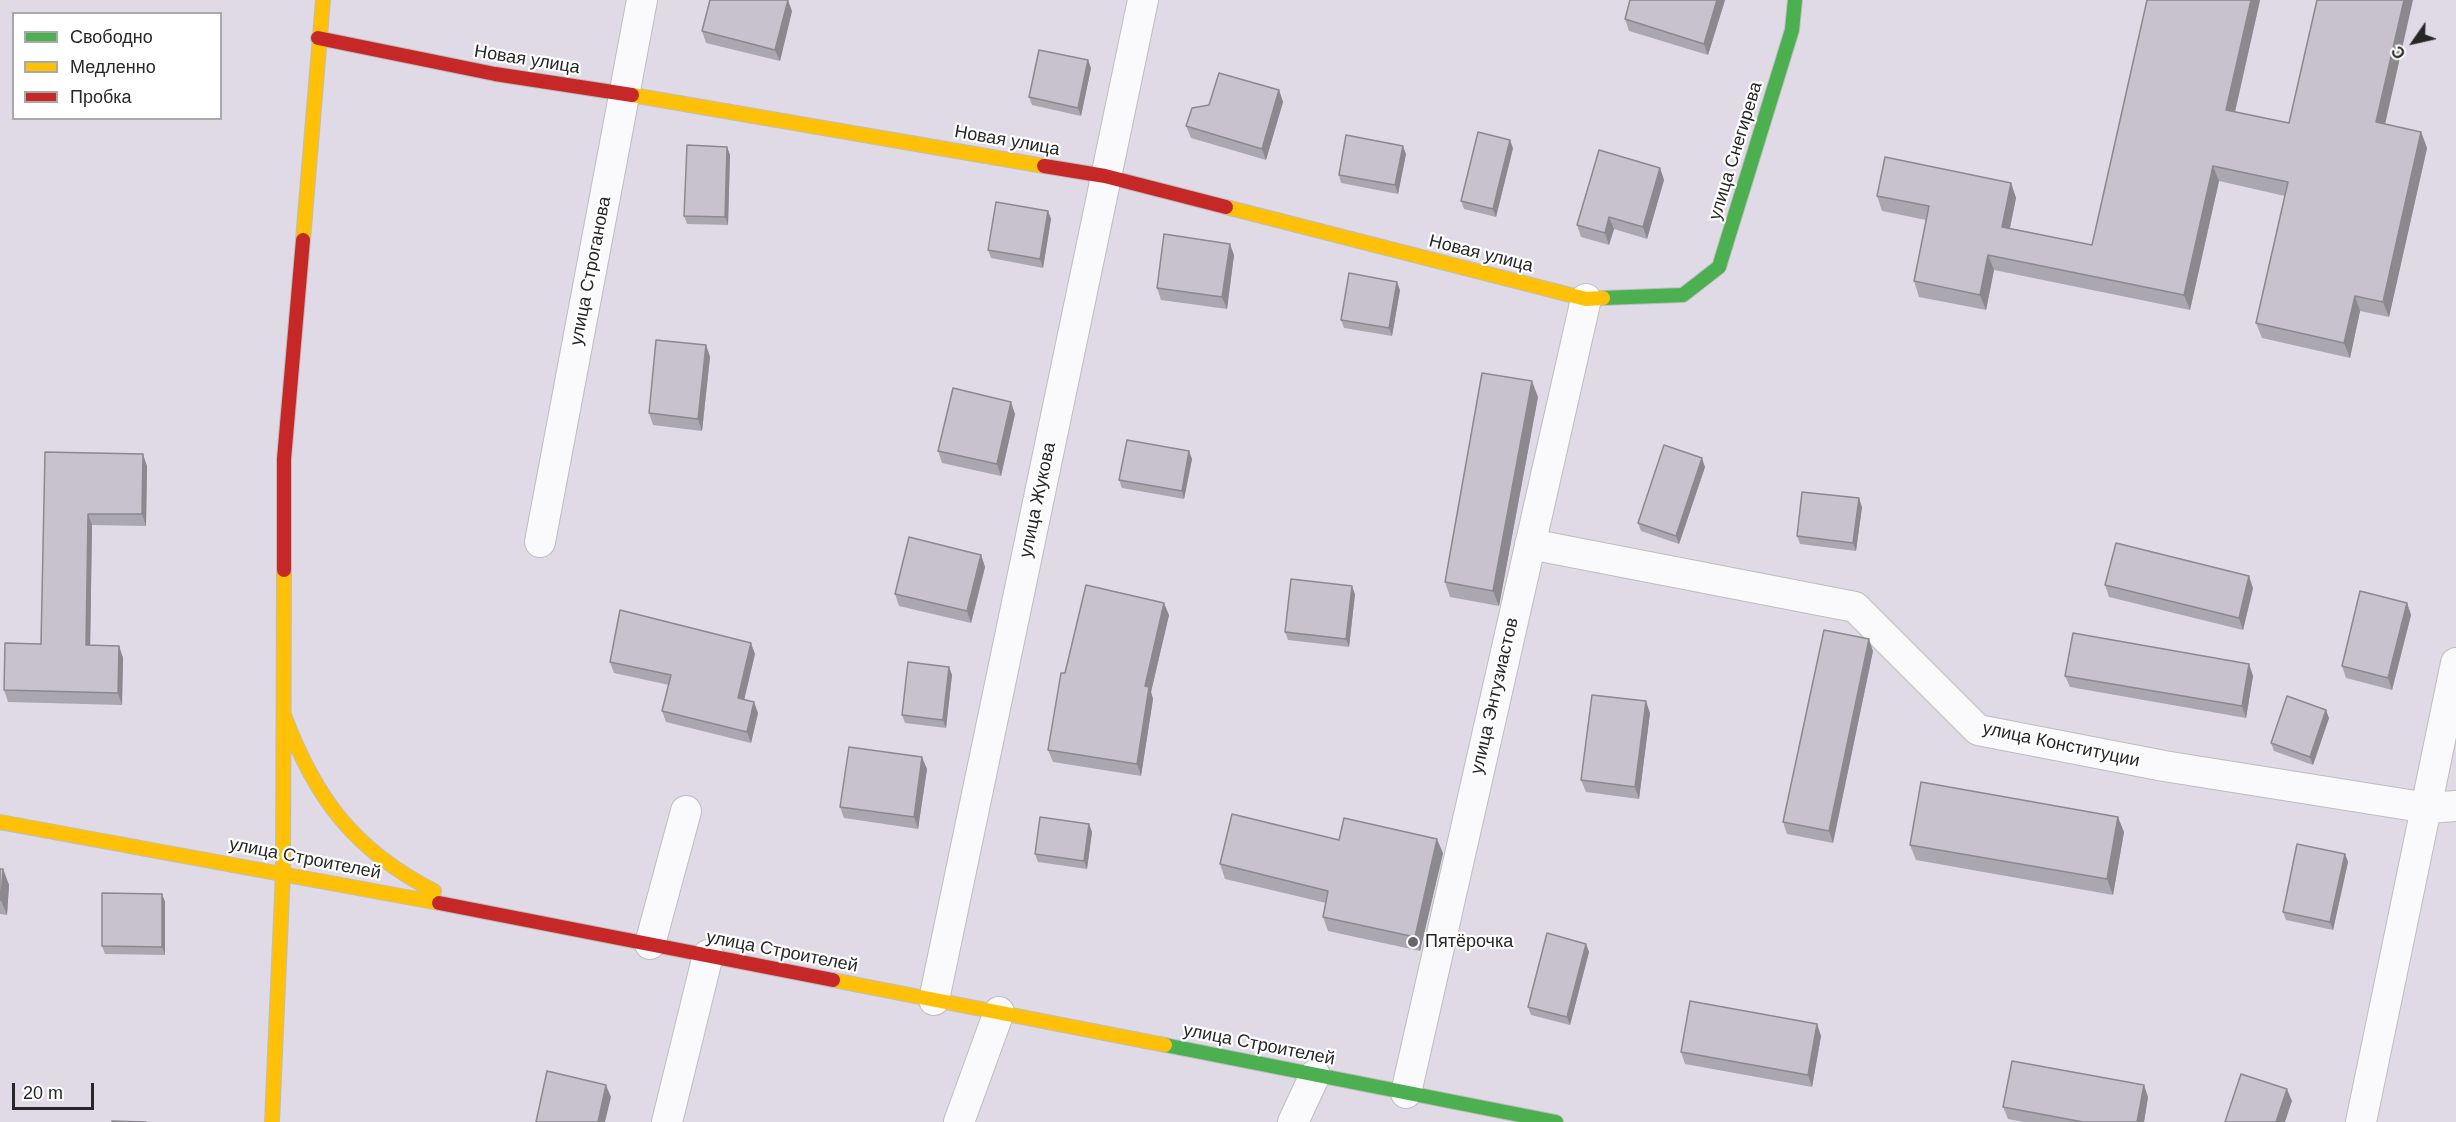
<!DOCTYPE html>
<html>
<head>
<meta charset="utf-8">
<style>
	body { margin:0 }
	#map { position:relative; width:2456px; height:1122px; overflow:hidden; background:#e0dae7; font-family:Arial,sans-serif }
	canvas { display:block }
	.legend { position:absolute; left:12px; top:12px; width:210px; height:108px; box-sizing:border-box; background:#fff; border:2px solid #a9a9a9; margin:0; padding:8px 10px; list-style:none; font-size:18px; color:#272727 }
	.legend li { display:flex; align-items:center; gap:12px; height:30px }
	.legend b { width:30px; border:2px solid #a9a9a9 }
	.north { position:absolute; left:2384px; top:12px; width:60px; height:60px; -webkit-text-stroke:4px #fff; paint-order:stroke; rotate:236deg; font-size:16px; font-weight:700; line-height:24px; text-align:center; color:#272727 }
	.north::after { content:''; display:block; margin:auto; width:21px; height:27px; background:#272727; clip-path:polygon(50% 0,100% 100%,50% 72%,0 100%) }
	.scale { position:absolute; left:12px; top:1083px; width:82px; height:27px; box-sizing:border-box; border:3px solid #272727; border-top:0; padding-left:8px; font-size:18px; line-height:21px; white-space:nowrap; color:#272727; -webkit-text-stroke:4px #fff; paint-order:stroke }
</style>
</head>
<body>
<div id="map">
<canvas width="2456" height="1122"></canvas>
<ul class="legend">
<li><b style="height:8px;background:#4caf50"></b>Свободно</li>
<li><b style="height:8px;background:#ffc107"></b>Медленно</li>
<li><b style="height:8px;background:#c62828"></b>Пробка</li>
</ul>
<div class="north">С</div>
<div class="scale">20 m</div>
</div>
<script>
const context = document.querySelector('canvas').getContext('2d');
context.lineJoin = 'round';
function trace(path, color, width, dash) {
  context.strokeStyle = color;
  context.lineWidth = width;
  context.lineCap = dash ? 'butt' : 'round';
  context.setLineDash(dash || []);
  context.stroke(path);
}
function fillPath(path, color) {
  context.fillStyle = color;
  context.fill(path, 'evenodd');
}
function drawText(font, color, halo, rows, align = 'center') {
  context.font = font + ' Arial,sans-serif';
  context.lineWidth = 4.5;
  context.setLineDash([]);
  context.textBaseline = 'middle';
  context.strokeStyle = halo;
  context.fillStyle = color;
  for (const [text, x, y, turn = 0] of rows) {
    context.save();
    context.translate(x, y);
    context.rotate((+turn || 0) * Math.PI / 180);
    context.textAlign = isNaN(turn) ? turn : align;
    if (halo) context.strokeText(text, 0, 0);
    context.fillText(text, 0, 0);
    context.restore();
  }
}
const street = new Path2D(`
	M540 542 642 0
	M1530 544 1855 607 1978 730 2164 766 2428 808 2456 806
	M650 944 686 811
	M934 1000 1143 0
	M1406 1093 1586 299
	M667 1122 708 955
	M959 1122 999 1012
	M1293 1122 1315 1075
	M2361 1122 2456 663`);
const fast = new Path2D(`
	M1603 298 1683 295 1719 267 1792 30 1795 0
	M1165 1045 1556 1122`);
const slow = new Path2D(`
	M632 95 1044 166
	M1226 207 1586 299 1603 298
	M303 240 323 0
	M284 715C315 798 354 850 434 891
	M0 822 439 903
	M283 872 284 570
	M833 980 1165 1045
	M272 1122 283 872`);
const jam = new Path2D(`
	M318 38 495 74 632 95
	M1044 166 1105 176 1226 207
	M284 570V459L303 240
	M439 903 833 980`);
const wall = new Path2D(`
	M1630 0H1725L1708 55 1629 31 1625 19Z
	M2147 0H2260L2235 112 2289 123 2385 124 2421 132 2427 148 2389 317 2360 311 2350 358 2262 338 2256 323 2285 196 2219 181 2190 310 1994 270 1986 310 1919 297 1914 281 1926 220 1882 211 1877 196 2011 183 2016 198 2010 228 2092 245Z
	M792 11 780 61 706 43 702 31Z
	M1088 60 1091 68 1081 116 1032 105 1029 97Z
	M1279 90 1283 102 1266 160 1191 138 1186 126 1209 105Z
	M727 147 730 155 728 225 687 224 684 216Z
	M1513 148 1496 217 1464 209 1461 201Z
	M1406 154 1398 194 1341 183 1339 175Z
	M1660 168 1664 180 1647 239 1614 229 1609 245 1581 237 1577 225Z
	M1048 211 1051 219 1043 268 991 258 988 250Z
	M1234 255 1227 309 1161 300 1157 288Z
	M1400 290 1392 336 1344 328 1341 320Z
	M706 345 710 357 702 431 653 425 649 413Z
	M1538 397 1499 606 1450 597 1445 582Z
	M1015 414 1001 476 942 463 938 451Z
	M45 452 147 466 146 526 92 525 90 645 119 646 123 658 122 705 8 702 4 690 41 644Z
	M1192 459 1184 499 1122 488 1119 480Z
	M1705 467 1679 544 1641 531 1638 523Z
	M1862 507 1856 551 1800 544 1797 536Z
	M981 555 985 567 971 623 899 606 895 594Z
	M2105 585 2253 588 2243 630 2109 597Z
	M1355 594 1349 647 1288 640 1285 632Z
	M2407 603 2411 615 2392 690 2346 678 2342 666Z
	M1169 615 1151 692 1153 699 1141 776 1053 762 1048 750 1065 673Z
	M1873 651 1833 843 1787 834 1783 822Z
	M755 654 744 699 758 713 751 743 666 722 662 711 669 685 614 673 610 662Z
	M2249 664 2253 676 2246 718 2070 687 2065 676Z
	M949 667 952 675 946 728 905 723 902 715Z
	M1650 713 1639 799 1586 792 1581 780Z
	M2329 718 2313 765 2274 751 2271 743Z
	M927 769 918 829 844 818 840 807Z
	M1089 824 1092 832 1087 869 1038 862 1035 854Z
	M2124 832 2113 895 1916 860 1910 845Z
	M1339 840 1443 853 1420 951 1328 931 1323 917 1326 903 1225 879 1220 864Z
	M2345 854 2348 862 2333 930 2286 920 2283 912Z
	M0 869H3L9 885 7 915 0 914Z
	M162 894 165 902V955L105 954 102 946Z
	M1586 944 1589 952 1570 1025 1531 1015 1528 1007Z
	M1817 1024 1821 1036 1812 1087 1685 1064 1681 1052Z
	M2148 1097 2144 1122H2023L2008 1119 2003 1107Z`);
const shadedWall = new Path2D(`
	M788 0 792 11 780 61 775 50Z
	M1717 0H1725L1708 55 1704 44Z
	M2251 0H2260L2232 125 2226 110Z
	M2404 0H2413L2382 138 2376 122Z
	M1088 60 1091 68 1081 116 1078 108Z
	M1279 90 1283 102 1266 160 1262 149Z
	M2421 132 2427 148 2389 317 2383 302Z
	M1510 140 1513 148 1496 217 1493 209Z
	M1403 146 1406 154 1398 194 1395 185Z
	M727 147 730 155 728 225 725 217Z
	M2213 166 2219 181 2190 310 2184 295Z
	M1660 168 1664 180 1647 239 1643 227Z
	M2011 183 2016 198 2007 242 2002 227Z
	M1048 211 1051 219 1043 268 1040 259Z
	M1609 217 1614 229 1609 245 1605 233Z
	M1230 244 1234 255 1227 309 1222 297Z
	M1988 255 1994 270 1986 310 1980 295Z
	M1397 282 1400 290 1392 336 1389 328Z
	M2355 296 2360 311 2350 358 2344 343Z
	M706 345 710 357 702 431 698 419Z
	M1532 381 1538 397 1499 606 1493 591Z
	M1011 402 1015 414 1001 476 997 464Z
	M1189 451 1192 459 1184 499 1182 491Z
	M143 454 147 466 146 526 142 514Z
	M1702 458 1705 467 1679 544 1676 536Z
	M1859 498 1862 507 1856 551 1853 543Z
	M88 514 92 525 90 657 86 645Z
	M981 555 985 567 971 623 967 611Z
	M2249 576 2253 588 2243 630 2239 618Z
	M1352 586 1355 594 1349 647 1346 639Z
	M1164 603 1169 615 1151 692 1153 699 1141 776 1137 764 1145 686Z
	M2407 603 2411 615 2392 690 2388 678Z
	M1869 639 1873 651 1833 843 1829 831Z
	M751 643 755 654 742 709 738 698Z
	M119 646 123 658 122 705 118 693Z
	M2249 664 2253 676 2246 718 2242 706Z
	M949 667 952 675 946 728 943 720Z
	M1646 701 1650 713 1639 799 1635 787Z
	M754 702 758 713 751 743 747 732Z
	M2326 710 2329 718 2313 765 2310 757Z
	M922 757 927 769 918 829 914 817Z
	M2118 817 2124 832 2113 895 2107 879Z
	M1089 824 1092 832 1087 869 1084 861Z
	M1437 839 1443 853 1420 951 1415 937Z
	M2345 854 2348 862 2333 930 2330 922Z
	M3 869 9 885 7 915 1 900Z
	M162 894 165 902V955L162 947Z
	M1586 944 1589 952 1570 1025 1567 1017Z
	M1817 1024 1821 1036 1812 1087 1808 1075Z
	M606 1085 611 1097 605 1122H598Z
	M2144 1085 2148 1097 2144 1122H2137Z
	M2287 1089 2292 1101 2285 1122H2276Z`);
const building = new Path2D(`
	M710 0H788L775 50 702 31Z
	M1630 0H1717L1704 44 1625 19Z
	M2147 0H2251L2226 110 2289 123 2317 0H2404L2376 122 2421 132 2383 302 2355 296 2344 343 2256 323 2288 182 2213 166 2184 295 1988 255 1980 295 1914 281 1929 206 1877 196 1885 157 2011 183 2002 227 2092 245Z
	M1039 50 1088 60 1078 108 1029 97Z
	M1219 73 1279 90 1262 149 1186 126 1192 108 1209 105Z
	M1478 132 1510 140 1493 209 1461 201Z
	M1346 135 1403 146 1395 185 1339 175Z
	M687 145 727 147 725 217 684 216Z
	M1599 150 1660 168 1643 227 1609 217 1605 233 1577 225Z
	M996 202 1048 211 1040 259 988 250Z
	M1164 234 1230 244 1222 297 1157 288Z
	M1349 273 1397 282 1389 328 1341 320Z
	M656 340 706 345 698 419 649 413Z
	M1482 373 1532 381 1493 591 1445 582Z
	M953 388 1011 402 997 464 938 451Z
	M1127 440 1189 451 1182 491 1119 480Z
	M1664 445 1702 458 1676 536 1638 523Z
	M45 452 143 454 142 514H88L86 645 119 646 118 693 4 690 5 643 41 644Z
	M1802 492 1859 498 1853 543 1797 536Z
	M909 537 981 555 967 611 895 594Z
	M2116 543 2249 576 2239 618 2105 585Z
	M1291 579 1352 586 1346 639 1285 632Z
	M1086 585 1164 603 1145 686 1149 687 1137 764 1048 750 1061 673H1065Z
	M2360 591 2407 603 2388 678 2342 666Z
	M620 610 751 643 738 698 754 702 747 732 662 711 671 675 610 662Z
	M1824 630 1869 639 1829 831 1783 822Z
	M2073 633 2249 664 2242 706 2065 676Z
	M908 662 949 667 943 720 902 715Z
	M1592 695 1646 701 1635 787 1581 780Z
	M2287 696 2326 710 2310 757 2271 743Z
	M849 747 922 757 914 817 840 807Z
	M1921 782 2118 817 2107 879 1910 845Z
	M1232 814 1339 840 1344 818 1437 839 1415 937 1323 917 1328 891 1220 864Z
	M1040 817 1089 824 1084 861 1035 854Z
	M2297 844 2345 854 2330 922 2283 912Z
	M0 869H3L1 900H0Z
	M102 893 162 894V947L102 946Z
	M1547 933 1586 944 1567 1017 1528 1007Z
	M1690 1001 1817 1024 1808 1075 1681 1052Z
	M2012 1061 2144 1085 2137 1122H2083L2003 1107Z
	M547 1071 606 1085 598 1122H536Z
	M2241 1074 2287 1089 2276 1122H2225Z
	M112 1121 146 1122H112Z`);
const markers = [
	[1413,942,6,"#68666a"]
];
const streetNames = [
	["Новая улица",527,60,9],
	["Новая улица",1007,141,10],
	["улица Снегирева",1736,151,-73],
	["Новая улица",1481,254,14],
	["улица Строганова",591,271,-79],
	["улица Жукова",1038,500,-78],
	["улица Энтузиастов",1495,696,-77],
	["улица Конституции",2061,745,12],
	["улица Строителей",305,859,11],
	["улица Строителей",782,952,11],
	["улица Строителей",1259,1045,11]
];
const poiNames = [
	["Пятёрочка",1425,942]
];
trace(street, '#bdbebe', 32);
trace(fast, '#bdbebe', 16);
trace(slow, '#bdbebe', 16);
trace(jam, '#bdbebe', 16);
trace(street, '#faf9fb', 30);
trace(fast, '#4caf50', 14);
trace(slow, '#ffc107', 14);
trace(jam, '#c62828', 14);
fillPath(wall, '#aba7af');
fillPath(shadedWall, '#8b888e');
fillPath(building, '#c7c2cb');
trace(building, '#8b888e', 1.5);
for (const [x, y, r, color] of markers) {
  const dot = new Path2D();
  dot.arc(x, y, r, 0, 2 * Math.PI);
  context.fillStyle = color;
  context.fill(dot);
  trace(dot, '#fff', 2);
}
drawText('18px', '#272727', '#fff', streetNames);
drawText('18px', '#272727', '#fff', poiNames, 'left');
</script>
</body>
</html>
